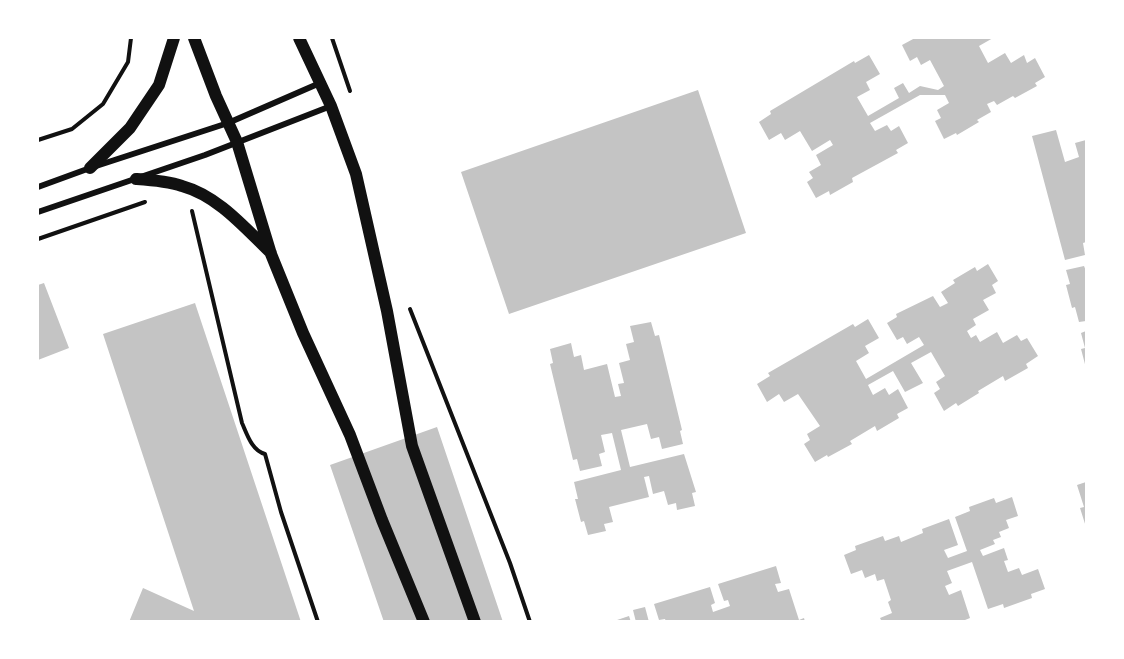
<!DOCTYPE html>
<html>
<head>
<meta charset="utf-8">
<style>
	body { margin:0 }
	#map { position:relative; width:1124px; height:659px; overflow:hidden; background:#fff; font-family:"DejaVu Sans",sans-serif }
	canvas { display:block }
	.frame { position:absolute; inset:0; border:39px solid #fff; pointer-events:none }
</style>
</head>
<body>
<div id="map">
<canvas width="1124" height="659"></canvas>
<div class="frame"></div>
</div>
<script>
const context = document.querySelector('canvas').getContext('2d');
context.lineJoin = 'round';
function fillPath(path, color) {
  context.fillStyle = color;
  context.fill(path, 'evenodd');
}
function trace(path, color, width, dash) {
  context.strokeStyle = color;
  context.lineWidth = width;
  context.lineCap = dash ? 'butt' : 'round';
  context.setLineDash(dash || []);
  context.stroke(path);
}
const building = new Path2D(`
	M915 38H993L979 46 988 63 1005 53 1011 63 1024 55 1027 63 1035 58 1045 77 1035 83 1037 86 1015 98 1013 96 997 105 994 101 987 104 991 112 977 120 979 122 957 135 956 133 944 139 935 121 941 118 937 110 949 103 945 95H920L870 123 875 131 887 125 891 131 899 126 908 143 896 150 898 153 852 178 853 182 830 195 829 191 816 198 807 182 813 178 809 172 821 165 816 155 833 145 830 140 812 151 800 131 785 140 781 133 769 140 759 122 771 114 770 111 854 61 855 63 869 55 880 74 866 82 870 90 857 97 868 116 899 98 894 88 903 83 909 93 920 86 938 90 944 86 930 60 921 65 917 57 910 61 902 45Z
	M698 90 746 233 509 314 461 172Z
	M1056 130 1065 162 1079 157 1075 143 1086 140V242L1083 243 1085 255 1065 260 1032 136Z
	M988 264 998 281 992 285 996 293 983 300 989 310 973 319 976 325 967 331 971 338 976 335 980 342 997 332 1003 343 1017 335 1021 341 1027 338 1038 356 1026 364 1028 368 1005 381 1003 376 978 391 979 393 958 406 956 403 944 411 934 393 940 389 936 382 945 376 931 352 911 363 923 383 905 392 893 371 868 385 873 395 885 388 889 395 898 389 908 408 897 414 899 418 877 431 875 426 850 441 852 444 828 457 827 455 815 462 804 444 810 440 807 434 820 426 798 394 784 402 779 394 767 402 757 384 770 376 768 373 853 324 855 327 868 319 879 338 865 346 869 353 856 361 866 379 924 345 919 337 907 344 903 337 897 340 887 323 897 317 896 314 933 296 940 307 948 303 941 292 955 283 953 280 975 267 977 271Z
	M1084 266 1086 271V321L1079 322 1075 307 1072 308 1066 285 1070 284 1066 270Z
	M44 283 69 348 38 360V285Z
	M195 303 301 622H129L143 588 194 611 103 334Z
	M651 322 655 336 659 335 682 430 680 431 683 444 662 449 659 437 651 439 647 424 621 430 630 467 684 454 696 492 692 493 695 506 677 510 676 503 668 505 664 491 653 494 649 476 644 477 649 497 609 507 613 522 604 524 606 531 588 535 584 521 581 522 575 499H578L574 482 621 470 612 433 601 435 605 452 599 454 602 466 580 471 577 459 573 460 550 364 553 363 550 349 571 343 574 357 581 355 584 370 607 364 615 397 621 396 618 384 624 383 619 363 630 360 626 344 634 342 630 326Z
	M1086 331V368L1081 349 1085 348 1081 333Z
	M437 427 503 622H384L330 465Z
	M1086 482V527L1080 508 1084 507 1077 485Z
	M1012 497 1018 516 1006 520 1009 528 999 532 1001 537 993 540 995 544 980 550 983 556 1004 548 1008 560 1004 561 1008 572 1019 568 1022 575 1038 569 1045 589 1031 594 1032 598 1004 608 1003 604 988 609 972 562 947 571 952 583 945 586 949 595 961 590 970 618 960 622H882L880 618 892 613 888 602 891 600 884 579 877 581 875 574 865 578 862 570 851 574 844 555 856 550 855 546 883 536 885 541 899 536 901 542 923 533 922 529 949 519 958 545 944 550 948 558 967 551 955 517 970 511 969 507 994 498 996 503Z
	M776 566 781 583 775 584 778 592 789 589 799 620 804 618 805 622H666L665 619 659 620 654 604 710 587 715 603 711 605 713 612 730 606 728 600 724 601 718 584Z
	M645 607 649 622H636L633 610Z
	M629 616 631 622H614V621Z`);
const path = new Path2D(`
	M332 38 350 91
	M38 140 72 129 103 104 128 62 131 38
	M192 211 242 423C247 434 252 451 265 454L281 512 318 622
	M38 239 145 202
	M410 309 510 563 530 622`);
const minor = new Path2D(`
	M38 187 90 168 228 123 320 83
	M38 212 205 155 331 106`);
const secondary = new Path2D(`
	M194 38 216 96 237 142 271 254 303 333 350 435 382 520 424 622
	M299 38 331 106 356 174 387 311 412 446 475 622
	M90 168 130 128 159 85 174 38
	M136 179C151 180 167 181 182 186 218 196 244 227 271 253`);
fillPath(building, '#c4c4c4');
trace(path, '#111', 4);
trace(minor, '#111', 6);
trace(secondary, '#111', 12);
</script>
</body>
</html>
